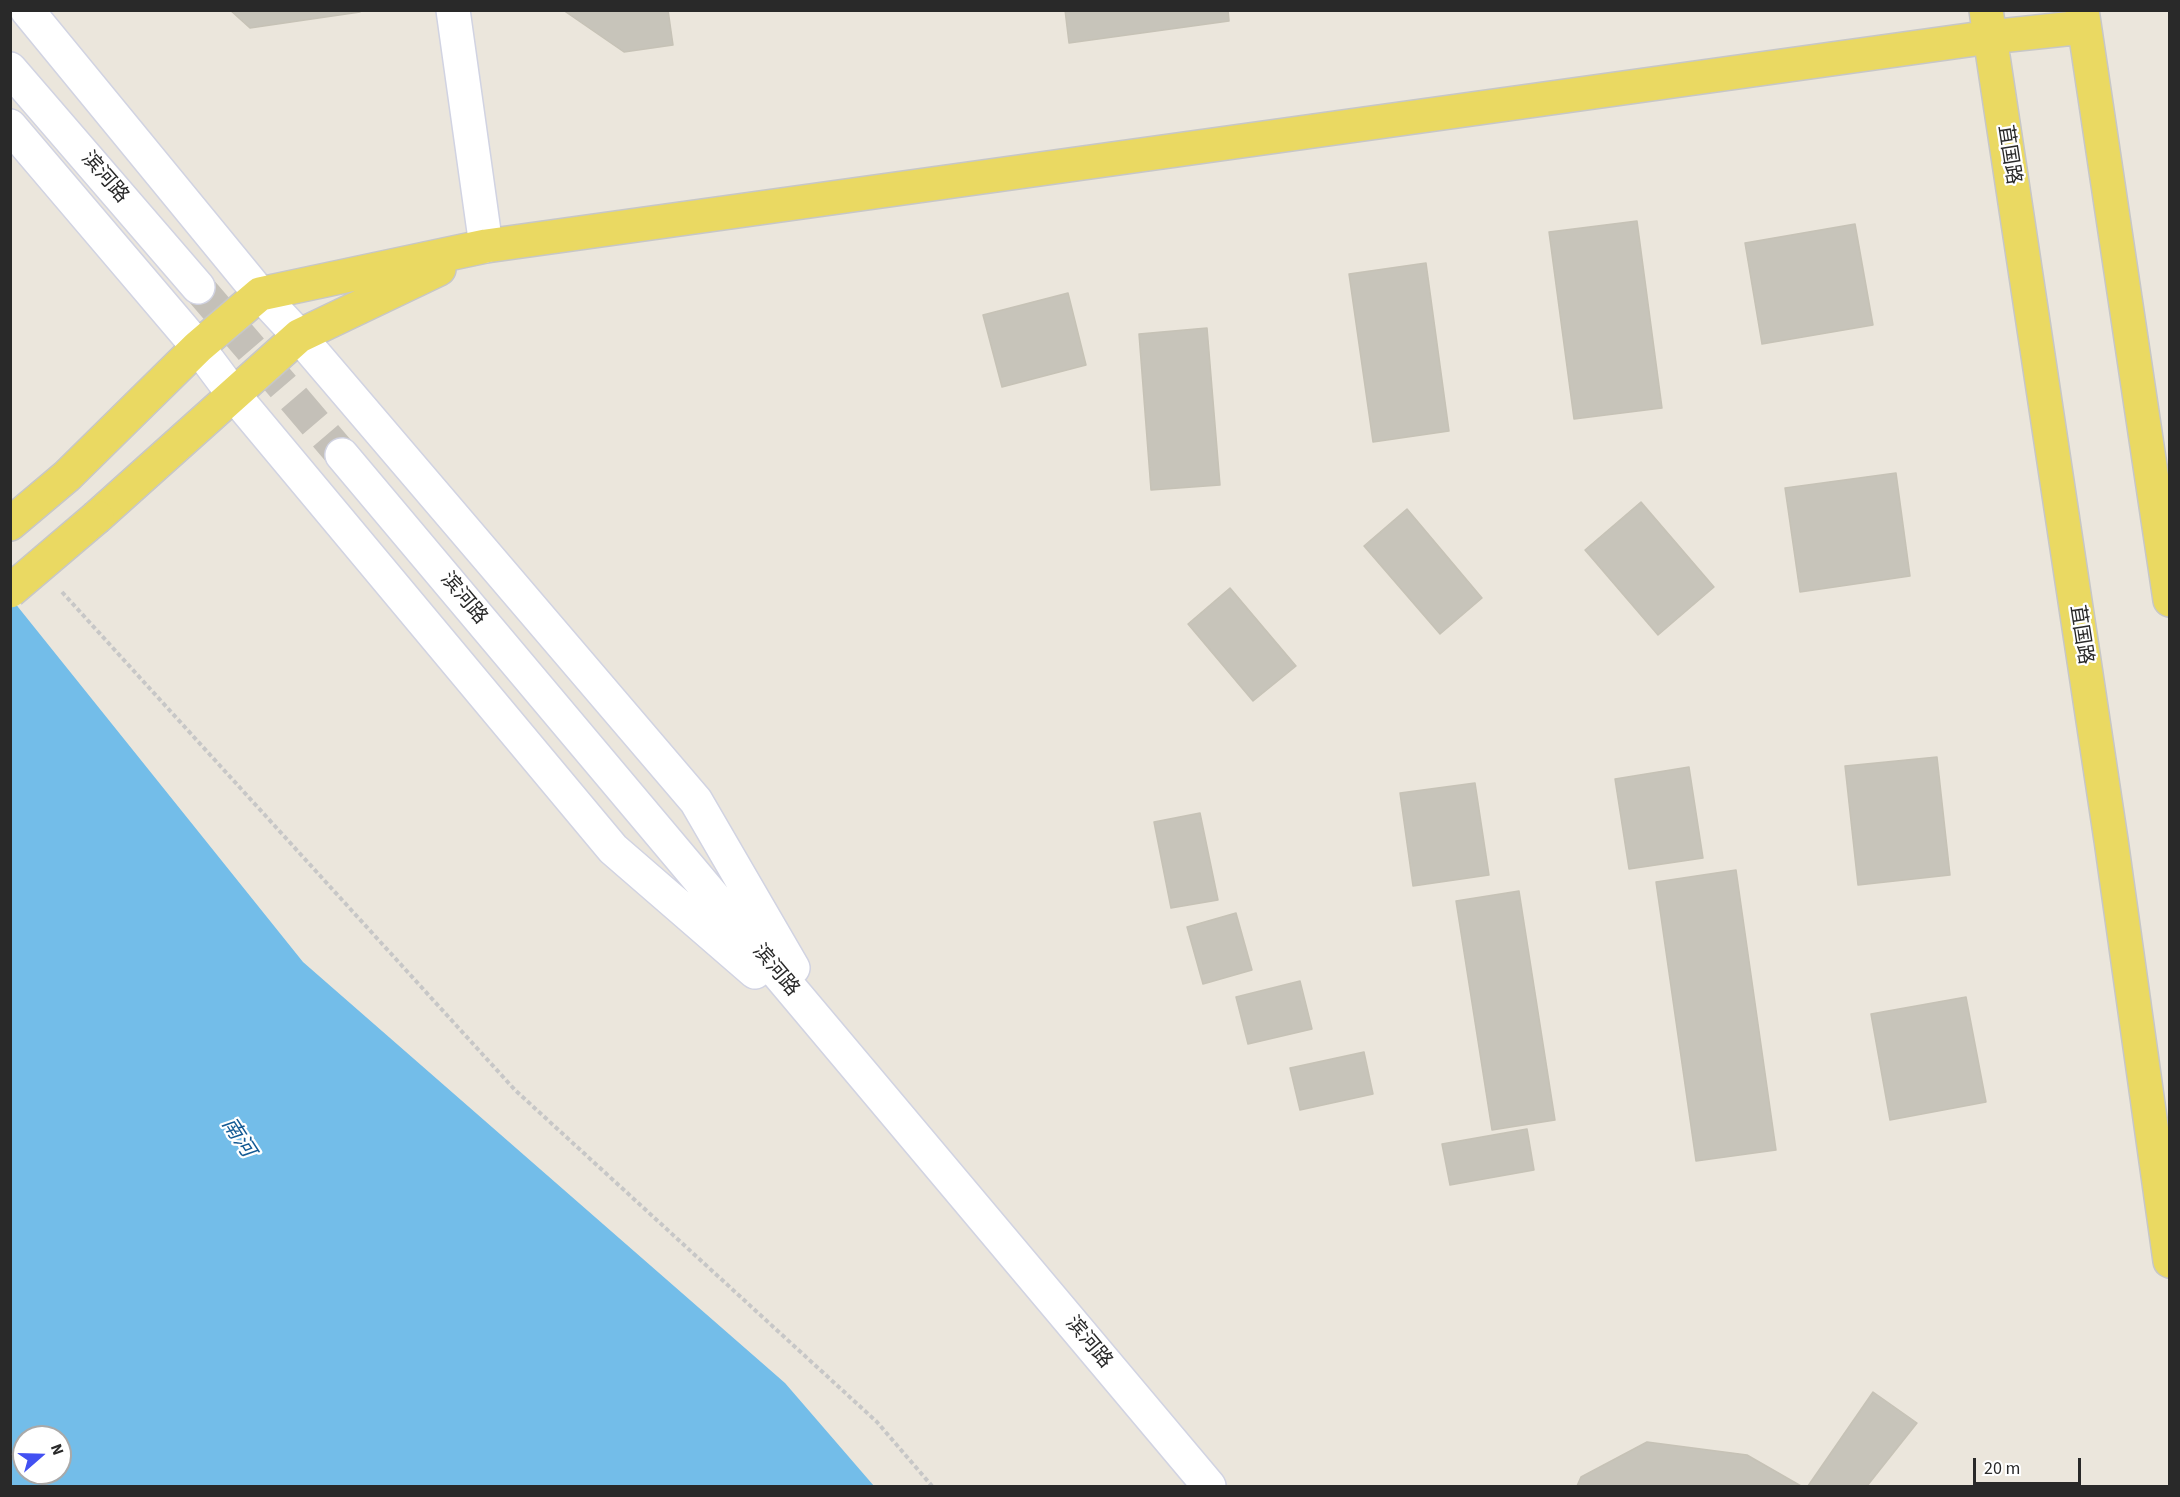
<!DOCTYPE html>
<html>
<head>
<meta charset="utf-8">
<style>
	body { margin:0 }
	#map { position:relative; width:2180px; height:1497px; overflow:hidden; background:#ebe6dc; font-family:"Source Sans 3",sans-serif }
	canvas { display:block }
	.frame { position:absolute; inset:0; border:12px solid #292929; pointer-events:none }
	.north { position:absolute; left:12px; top:1425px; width:60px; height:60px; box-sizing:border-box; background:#fff; border:2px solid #a9a9a9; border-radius:50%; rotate:70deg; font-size:16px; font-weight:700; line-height:24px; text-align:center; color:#292929 }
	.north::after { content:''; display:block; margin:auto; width:21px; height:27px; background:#4250f2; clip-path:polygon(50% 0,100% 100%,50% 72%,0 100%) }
	.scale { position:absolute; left:1973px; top:1458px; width:108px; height:27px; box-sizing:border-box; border:3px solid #292929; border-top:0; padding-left:8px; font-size:18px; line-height:21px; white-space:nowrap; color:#292929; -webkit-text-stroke:4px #fff; paint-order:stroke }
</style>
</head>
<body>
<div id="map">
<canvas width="2180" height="1497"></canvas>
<div class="frame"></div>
<div class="north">N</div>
<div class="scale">20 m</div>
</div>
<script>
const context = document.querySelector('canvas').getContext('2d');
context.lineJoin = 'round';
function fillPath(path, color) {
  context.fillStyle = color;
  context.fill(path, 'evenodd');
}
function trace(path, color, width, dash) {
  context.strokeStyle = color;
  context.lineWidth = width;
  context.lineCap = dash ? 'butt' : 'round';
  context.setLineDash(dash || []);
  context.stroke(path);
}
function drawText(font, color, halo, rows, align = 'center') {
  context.font = font + ' "Source Sans 3","Noto Sans SC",sans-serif';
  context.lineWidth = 4.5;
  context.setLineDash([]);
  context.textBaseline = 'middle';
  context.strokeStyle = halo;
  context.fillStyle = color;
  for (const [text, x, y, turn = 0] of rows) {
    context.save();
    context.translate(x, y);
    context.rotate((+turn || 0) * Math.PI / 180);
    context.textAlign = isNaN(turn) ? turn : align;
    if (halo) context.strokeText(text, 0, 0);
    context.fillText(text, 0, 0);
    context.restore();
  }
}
const water = new Path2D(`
	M10 597 303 962 785 1383 874 1486H11ZM24 1437H60V1473H24Z`);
const building = new Path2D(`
	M230 10H360V12L250 28Z
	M563 10H668L673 45 624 52Z
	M1065 10H1228L1229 21 1069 43Z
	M1637 221 1662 408 1574 419 1549 232Z
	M1855 224 1873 325 1762 344 1745 243Z
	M1426 263 1449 431 1373 442 1349 274Z
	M1068 293 1086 365 1002 387 983 315Z
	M1207 328 1220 485 1151 490 1139 334Z
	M1896 473 1910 576 1800 592 1785 488Z
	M1641 502 1714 587 1658 635 1585 550Z
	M1407 509 1482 598 1440 634 1364 546Z
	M1230 588 1296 666 1253 701 1188 624Z
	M1937 757 1950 875 1858 885 1845 766Z
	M1689 767 1703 858 1629 869 1615 779Z
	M1475 783 1489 875 1413 886 1400 793Z
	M1200 813 1218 900 1171 908 1154 822Z
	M1736 870 1776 1150 1696 1161 1656 882Z
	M1519 891 1555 1120 1492 1130 1456 901Z
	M1236 913 1252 970 1203 984 1187 927Z
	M1300 981 1312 1029 1248 1044 1236 997Z
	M1966 997 1986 1102 1890 1120 1871 1014Z
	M1364 1052 1373 1094 1300 1110 1290 1068Z
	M1527 1129 1534 1170 1450 1185 1442 1144Z
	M1873 1392 1917 1423 1867 1486H1808Z
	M1647 1442 1747 1455 1801 1486H1577L1581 1477Z`);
const minorTunnel = new Path2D(`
	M198 287 342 455`);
const path = new Path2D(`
	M62 592 515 1090 877 1422 932 1486`);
const minor = new Path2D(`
	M27 10 260 294 299 336 696 801 793 968
	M453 10 486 246
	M10 69 198 287
	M10 126 198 347 234 395 613 849 755 972
	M342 455 1209 1486`);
const major = new Path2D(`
	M1986 10 2111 840 2170 1261
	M2082 10 2170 600
	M97 517 299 336 439 269
	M10 524 67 476 198 347 260 294 486 246 1990 37 2084 27`);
const majorBridge = new Path2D(`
	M10 591 97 517`);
const streetNames = [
	["苴国路",2008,155,81],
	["滨河路",104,178,49],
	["滨河路",463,599,50],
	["苴国路",2080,635,81],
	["滨河路",775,971,50],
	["滨河路",1088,1343,50]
];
const waterNames = [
	["南河",237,1138,57]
];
fillPath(water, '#73bde9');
fillPath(building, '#c7c4ba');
trace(building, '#c6c2b6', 1.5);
trace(minorTunnel, '#c4c0b8', 33, [33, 16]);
trace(minor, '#d1d3e2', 36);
trace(major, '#c7c7c7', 36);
trace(path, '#c7c7c7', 4, [4.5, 3]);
trace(minor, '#fff', 33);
trace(major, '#ead962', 33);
trace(majorBridge, '#c7c7c7', 36, []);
trace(majorBridge, '#ead962', 33);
drawText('20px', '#292929', '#fff', streetNames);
drawText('italic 21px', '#135a94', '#fff', waterNames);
</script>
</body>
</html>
